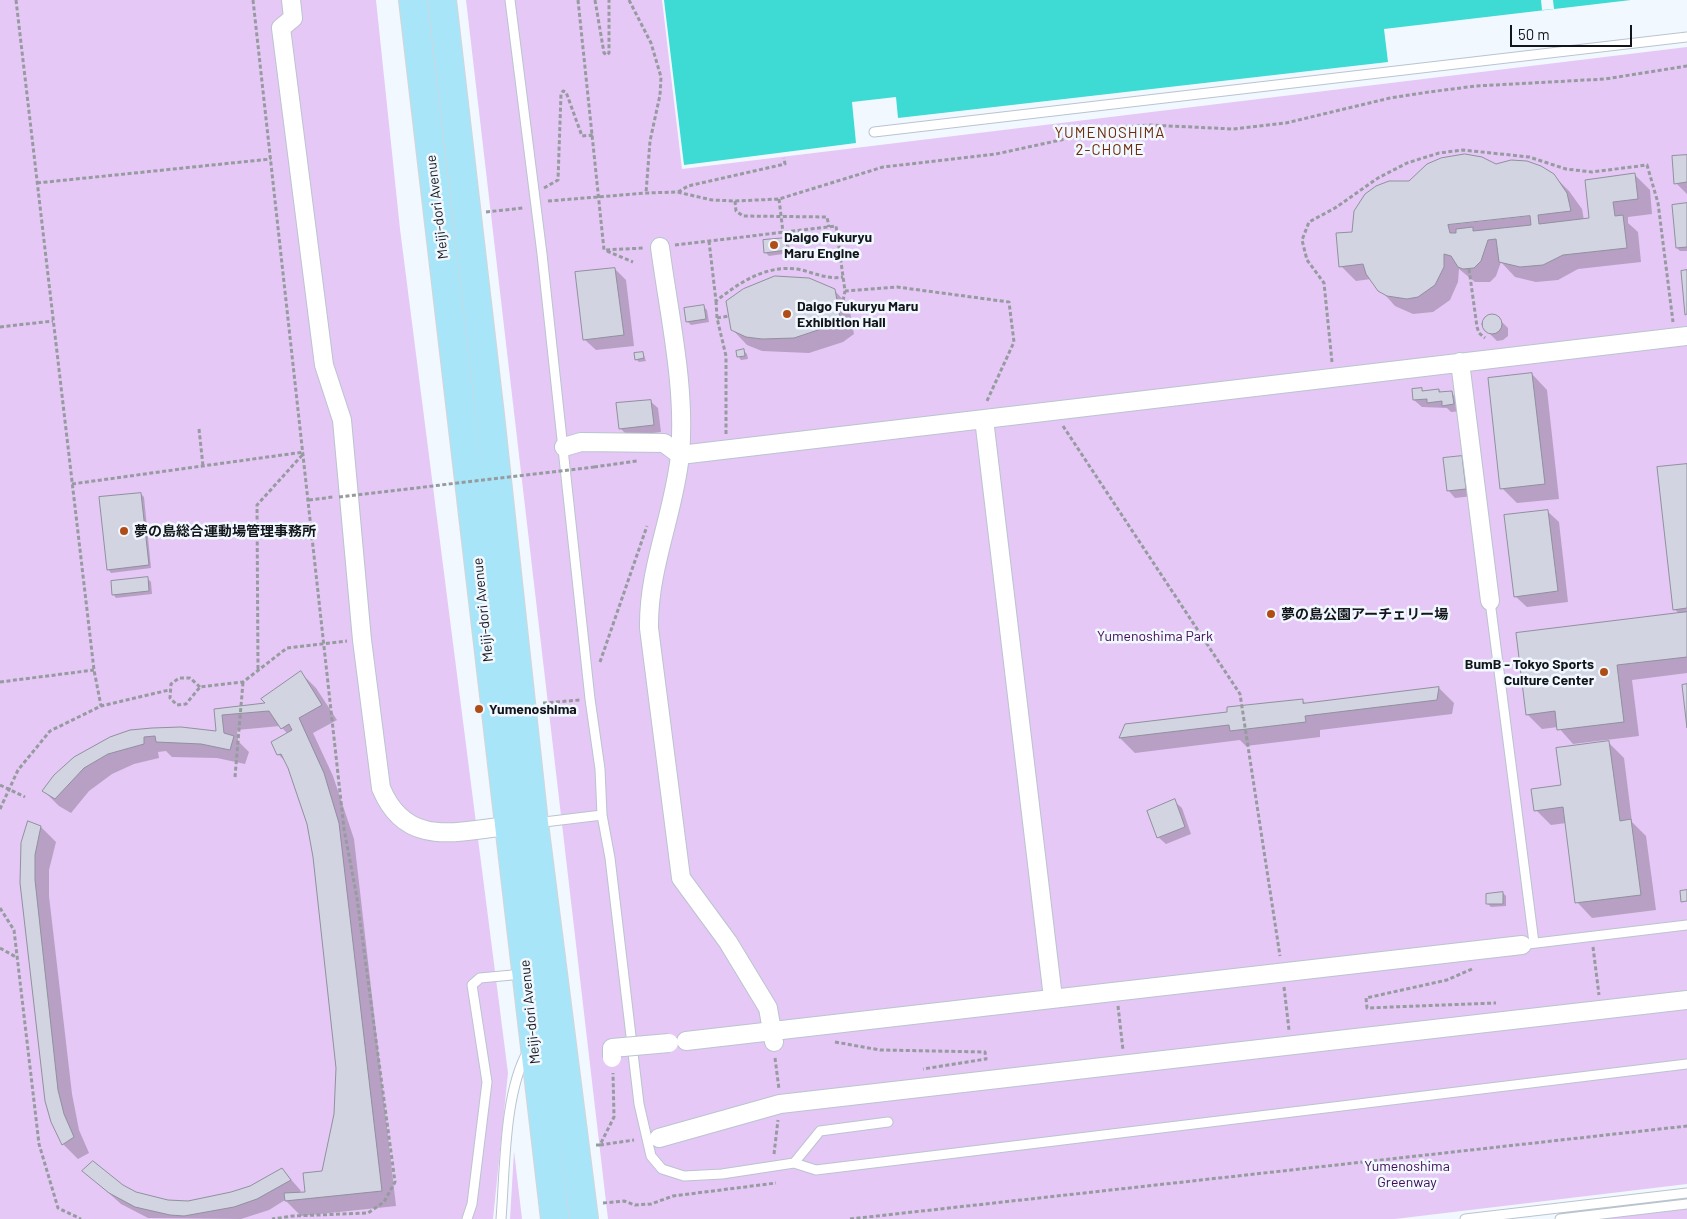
<!DOCTYPE html>
<html>
<head>
<meta charset="utf-8">
<style>
	body { margin:0 }
	#map { position:relative; width:1687px; height:1219px; overflow:hidden; background:#f2f8ff; font-family:Barlow,sans-serif }
	canvas { display:block }
	.scale { position:absolute; left:1510px; top:25px; width:122px; height:22px; box-sizing:border-box; border:2px solid #121519; border-top:0; padding-left:6px; font-size:15px; line-height:18px; white-space:nowrap; color:#121519; -webkit-text-stroke:4px #f2f8ff; paint-order:stroke }
</style>
</head>
<body>
<div id="map">
<canvas width="1687" height="1219"></canvas>
<div class="scale">50 m</div>
</div>
<script>
const context = document.querySelector('canvas').getContext('2d');
context.lineJoin = 'round';
function fillPath(path, color) {
  context.fillStyle = color;
  context.fill(path, 'evenodd');
}
function trace(path, color, width, dash) {
  context.strokeStyle = color;
  context.lineWidth = width;
  context.lineCap = dash ? 'butt' : 'round';
  context.setLineDash(dash || []);
  context.stroke(path);
}
function drawText(font, color, halo, rows, align = 'center') {
  context.font = font + ' Barlow,"Noto Sans JP",sans-serif';
  context.lineWidth = 5;
  context.setLineDash([]);
  context.textBaseline = 'middle';
  context.strokeStyle = halo;
  context.fillStyle = color;
  for (const [text, x, y, turn = 0] of rows) {
    context.save();
    context.translate(x, y);
    context.rotate((+turn || 0) * Math.PI / 180);
    context.textAlign = isNaN(turn) ? turn : align;
    if (halo) context.strokeText(text, 0, 0);
    context.fillText(text, 0, 0);
    context.restore();
  }
}
const green = new Path2D(`
	M0 0H376L400 229 508 1073 493 1219H0Z
	M466 0H662L682 169 1687 47V1184L1395 1219H608Z
	M514 1151 522 1219H510Z
	M1687 1208V1219H1595Z`);
const water = new Path2D(`
	M664 0H1631L1384 29 1388 62 898 118 896 97 852 102 856 143 684 165Z`);
const pier = new Path2D(`
	M1541 0H1553L1554 9 1542 10Z`);
const shadow = new Path2D(`
	M1687 156V194L1676 183Z
	M1496 165 1553 175 1569 191 1582 209 1584 220 1591 219 1635 175 1650 190 1652 214 1628 217V223L1638 232 1641 262 1578 269 1558 280 1536 282 1515 277 1501 262 1496 276 1490 282H1475L1459 269 1458 282 1450 300 1433 312 1413 314 1395 306 1371 279 1356 281 1341 266 1354 233 1409 182Z
	M1687 205V251H1680L1677 248 1673 206Z
	M785 239 789 242 790 253 769 256 766 253Z
	M615 269 626 280 634 346 596 350 584 339Z
	M834 290 849 306 854 334 843 342 809 353 762 351 747 345 732 329Z
	M704 307 707 310 709 322 691 325 687 321Z
	M1490 315 1496 316 1508 328V336L1503 340 1497 341 1485 329 1483 321Z
	M744 351 747 354 748 359 741 360 738 356Z
	M643 353 646 361 639 362 636 359Z
	M1532 374 1547 390 1559 499 1517 503 1502 488Z
	M1421 389 1424 392 1439 390 1442 393H1451L1459 400 1461 411 1451 412 1447 408 1422 407 1414 400Z
	M650 401 658 408 661 432 628 436 620 428Z
	M1462 458 1469 465 1473 496 1455 498 1448 490Z
	M1687 465V673L1632 680 1639 736 1573 744 1558 727 1542 729 1527 714 1680 614 1674 609Z
	M141 494 144 497 151 568 111 573 108 569Z
	M1547 511 1559 522 1568 602 1527 607 1515 596Z
	M147 578 151 582 152 594 116 598 113 594Z
	M301 673 316 688 337 720 313 733 333 776 354 839 396 1206 301 1216 285 1200 269 1210 241 1219 148 1218 121 1204 84 1171 110 1178 136 1193 168 1201 188 1202 232 1194 251 1187 282 1169 301 1191 297 1194 306 1193 323 1172 335 1114 337 1068 314 857 308 823 287 763 279 755 288 734 280 726 237 730 238 741 249 752 245 764 217 758 172 757 166 751 158 752 159 758 134 764 112 774 89 791 71 813 59 806 44 791 111 738 217 733 215 711 267 704Z
	M1439 688 1454 703 1452 714 1320 730V737L1246 746 1240 740 1135 753 1120 738 1229 713 1302 700 1306 704Z
	M1609 743 1624 758 1632 822 1646 836 1656 910 1592 918 1577 902 1566 823 1551 825 1536 810Z
	M1174 801 1182 808 1191 834 1166 844 1158 837Z
	M41 827 56 842 49 870V896L72 1094 79 1130 89 1153 78 1159 63 1144 21 883Z
	M1503 893 1506 896V906L1491 907 1488 904Z`);
const building = new Path2D(`
	M1465 154 1482 157 1496 164 1511 160 1527 161 1541 166 1554 174 1567 193 1571 211 1538 215 1539 224 1589 218 1585 180 1635 173 1638 199 1613 202 1615 216 1623 215 1627 248 1563 255 1543 265 1520 267 1499 262 1496 239 1488 240 1481 261 1474 268 1463 269 1458 267 1451 256 1444 254V267L1435 285 1418 297 1407 299 1387 296 1378 291 1366 274 1363 264 1339 267 1336 233 1352 232 1354 211 1365 194 1376 186 1389 181H1409L1427 164 1441 158ZM1530 216 1531 225 1473 231V227L1456 229V233H1450L1448 225Z
	M1687 155V182L1674 184 1672 156Z
	M1687 203V247L1676 248 1672 205Z
	M786 238 787 250 764 253 763 240Z
	M615 268 624 335 583 340 575 272Z
	M1687 270V314L1685 315 1681 271Z
	M775 276 809 278 835 289 840 318 827 327 794 338 762 339 746 337 731 330 726 301 743 289Z
	M704 305 706 319 686 322 684 308Z
	M1482 324a10 10 0 1 1 20 0a10 10 0 1 1-20 0Z
	M744 349 745 356 737 357 736 351Z
	M643 352 644 358 635 360 634 353Z
	M1532 373 1545 484 1500 489 1488 378Z
	M1422 388V391L1439 389V392L1452 391 1454 404 1442 406V401L1427 403V399L1413 400 1412 389Z
	M651 400 654 425 619 429 616 403Z
	M1462 456 1466 489 1447 491 1443 458Z
	M1687 464V608L1673 610 1657 467Z
	M141 493 149 565 107 570 99 497Z
	M1548 510 1558 591 1514 597 1504 515Z
	M148 577 149 591 112 595 111 581Z
	M1687 612V657L1617 665 1624 722 1557 730 1555 711 1526 715 1516 633Z
	M301 671 322 705 299 718 324 773 339 823 382 1191 285 1201 284 1193 305 1192 303 1173 322 1171 334 1114 336 1068 313 857 307 824 288 768 281 754 277 755 271 742 292 730 289 724 281 729 269 711 222 715 224 733 234 736 230 750 201 744 156 742 155 736 144 737V744L108 754 84 768 55 799 42 791 54 775 74 757 110 737 130 730 152 728 181 727 216 731 214 709 265 703 261 699Z
	M1687 684V728L1682 685Z
	M1439 687 1437 700 1305 716 1306 722 1230 731 1229 725 1119 738 1125 724 1227 712V707L1303 699V703Z
	M1609 741 1620 821 1631 819 1641 895 1575 903 1563 807 1534 811 1531 789 1561 785 1556 748Z
	M1175 799 1185 827 1157 838 1147 811Z
	M28 821 41 826 35 855V880L58 1090 64 1114 74 1137 62 1145 51 1122 45 1101 20 883 21 843Z
	M1687 890V901L1681 902 1680 891Z
	M1503 892V904H1486V894Z
	M93 1161 123 1185 136 1192 168 1200 188 1201 231 1192 250 1186 282 1168 291 1180 257 1199 234 1207 184 1216 170 1215 135 1207 109 1193 82 1171Z`);
const path = new Path2D(`
	M16 0 94 670 101 706
	M253 0 344 829 357 898 395 1182 384 1202 368 1213 293 1216 272 1219
	M578 0 604 250 644 248
	M595 0 604 53 607 55 609 53V0
	M629 0 651 43 661 77 660 95 650 141 646 193
	M37 183 271 159
	M544 188 558 180 561 94 563 91 566 92 582 136 593 135
	M678 192 688 186 785 164 784 158
	M779 199 783 232
	M548 201 646 193 677 192 712 200 735 201 779 199 883 167 996 154 1116 128 1149 125 1233 129 1286 123 1390 98 1429 92 1476 86 1605 79 1687 66
	M735 201 736 211 743 216 827 217 829 227
	M486 212 523 208V207
	M709 241 716 301C740 282 766 265 797 269 813 272 827 280 843 277
	M675 245 836 226 845 291 897 287 1009 302 1014 342 986 403
	M607 251 633 262
	M1469 269 1477 327 1479 333 1485 338
	M716 301 717 318 726 356V434
	M837 302 843 301 845 291
	M717 318 729 316
	M0 327 53 321
	M1332 362 1324 283 1307 260 1302 240 1309 222 1335 208 1378 178 1407 163 1439 153 1463 150 1529 157 1566 169 1592 172 1647 165 1658 203 1673 322
	M1063 426 1240 694 1280 956
	M199 429 203 466
	M594 467 637 461
	M72 484 304 452
	M309 500 333 497
	M600 662 647 526
	M258 669 257 505 304 453
	M0 682 94 670
	M200 687 190 678H179L171 684 170 698 177 705 186 704 200 687 243 682 287 648 347 641
	M543 703 580 700
	M235 777 243 682
	M0 785 25 797
	M0 809 18 770 50 731 101 706 169 690
	M0 908 14 930 39 1144 58 1208 81 1219
	M1593 947 1599 995
	M0 948 16 957
	M1472 969 1447 980 1366 998 1367 1008 1496 1003
	M1284 987 1289 1030
	M1118 1006 1123 1050
	M835 1042 880 1050 985 1052 986 1059 923 1069
	M775 1058 779 1089
	M596 1145H600L614 1117 613 1073
	M600 1145 634 1140
	M774 1154 778 1120
	M603 1203 624 1201 635 1205 651 1204 673 1196 776 1183
	M850 1219 1687 1126`);
const lane = new Path2D(`
	M510 0 542 254 590 699 600 769 602 815 610 858 639 1104 651 1156 662 1169 684 1176 722 1174 794 1163 820 1131 888 1122
	M874 132 1687 37
	M1490 601 1534 943
	M536 823 602 815
	M1528 944 1687 925
	M794 1163 816 1170 1687 1064
	M467 1219 472 1204 487 1082 472 985 480 978 523 974
	M501 1219C505 1170 504 1092 528 1051
	M1465 1219 1687 1193
	M1560 1219 1687 1204`);
const street = new Path2D(`
	M291 0 293 18 281 28 324 365 342 420 362 640 381 788C406 849 457 831 509 826
	M660 247C669 315 686 387 680 455 674 514 648 568 649 628L681 878 728 942 768 1008 774 1042
	M1460 362 1490 601
	M984 419 1053 998
	M564 447 581 442 664 443 680 455 1687 336
	M686 1041 1522 945
	M659 1138 780 1104 1687 1000`);
const primary = new Path2D(`
	M413 0 555 1219
	M442 0 490 415 534 823 584 1219`);
const pathBridge = new Path2D(`
	M339 497 594 467`);
const streetBridge = new Path2D(`
	M612 1058V1048L669 1043`);
const markers = [
	[774,245,5,"#b04d16"],
	[787,314,5,"#b04d16"],
	[124,531,5,"#b04d16"],
	[1271,614,5,"#b04d16"],
	[1604,672,5,"#b04d16"],
	[479,709,5,"#b04d16"]
];
const streetNames = [
	["Meiji-dori Avenue",437,207,-97],
	["Meiji-dori Avenue",483,610,-96],
	["Meiji-dori Avenue",530,1012,-96]
];
const poiNames = [
	["Daigo Fukuryu",784,237],
	["Maru Engine",784,253],
	["Daigo Fukuryu Maru",797,306],
	["Exhibition Hall",797,322],
	["夢の島総合運動場管理事務所",134,531],
	["夢の島公園アーチェリー場",1281,614],
	["BumB - Tokyo Sports",1594,664,"right"],
	["Culture Center",1594,680,"right"],
	["Yumenoshima",489,709]
];
const parkNames = [
	["Yumenoshima Park",1155,636],
	["Yumenoshima",1407,1166],
	["Greenway",1407,1182]
];
const neighbourhoodNames = [
	["YUMENOSHIMA",1110,133],
	["2-CHOME",1110,150]
];
fillPath(green, '#e5c8f6');
fillPath(water, '#3ddbd4');
fillPath(pier, '#f2f8ff');
fillPath(shadow, '#0003');
fillPath(building, '#d3d4e2');
trace(building, '#90919e', 1);
trace(lane, '#bac4cf', 11);
trace(street, '#bac4cf', 20);
trace(primary, '#d4d5d6', 30);
trace(path, '#969ba0', 3, [4, 2.5]);
trace(lane, '#fff', 9);
trace(street, '#fff', 18);
trace(primary, '#a9e5f9', 28);
trace(streetBridge, '#bac4cf', 20, []);
trace(pathBridge, '#969ba0', 3, [4, 2.5]);
trace(streetBridge, '#fff', 18);
for (const [x, y, r, color] of markers) {
  const dot = new Path2D();
  dot.arc(x, y, r, 0, 2 * Math.PI);
  context.fillStyle = color;
  context.fill(dot);
  trace(dot, '#f2f8ff', 2);
}
drawText('14px', '#121519', '#f2f8ff', streetNames);
drawText('bold 14px', '#121519', '#f2f8ff', poiNames, 'left');
drawText('14px', '#3e0a54', '#f2f8ff', parkNames);
context.letterSpacing = '1px';
drawText('15px', '#6b2c09', '#f2f8ff', neighbourhoodNames);
context.letterSpacing = '0px';
</script>
</body>
</html>
